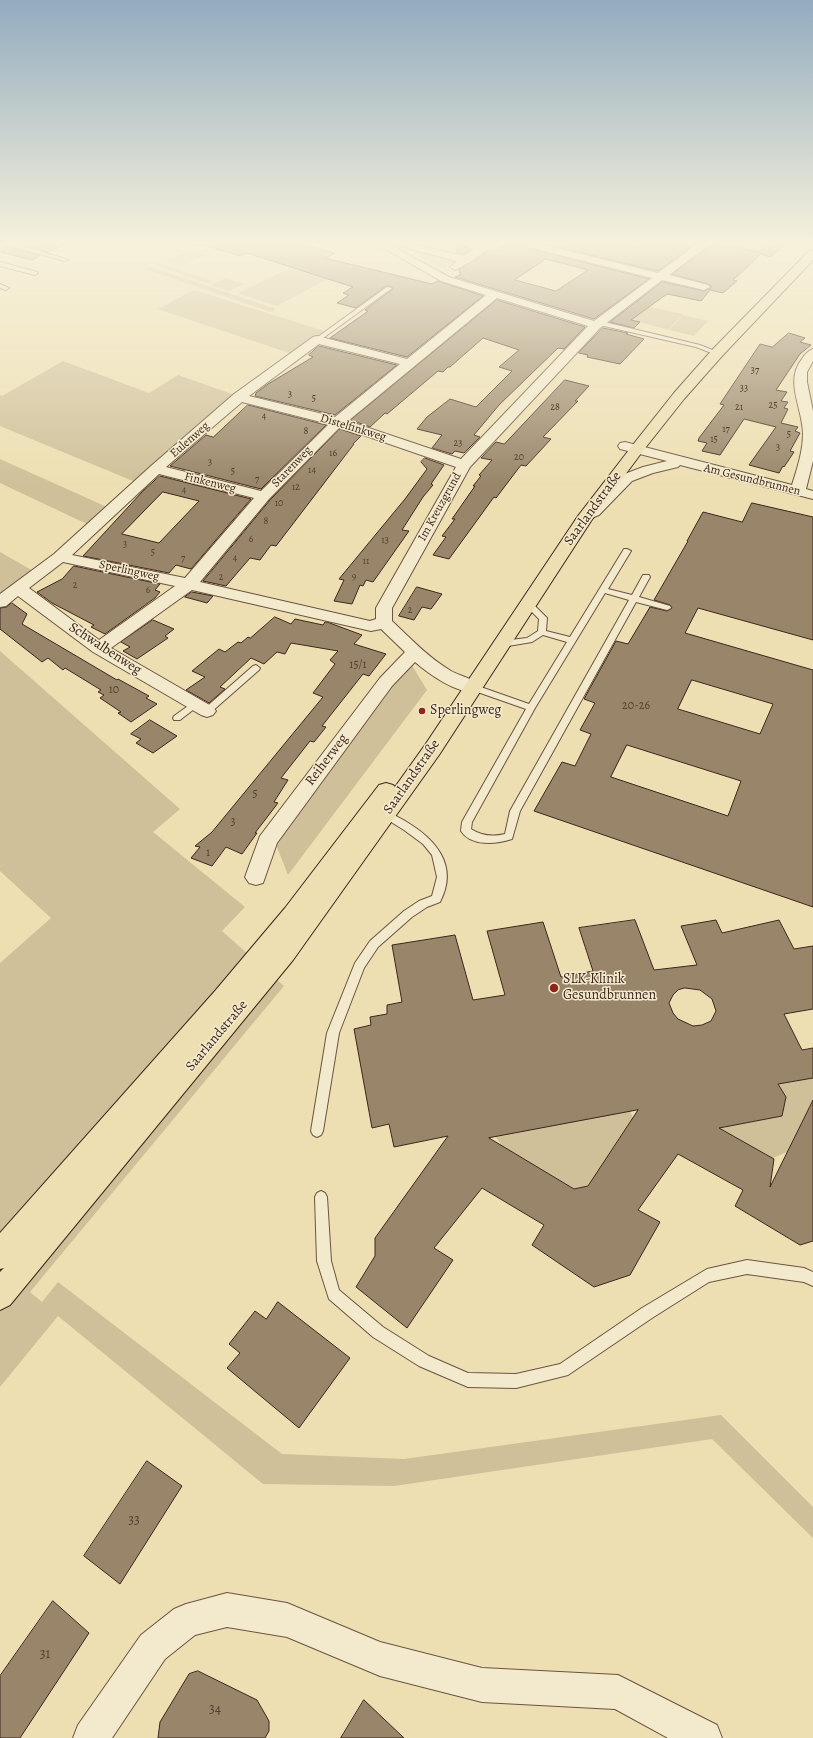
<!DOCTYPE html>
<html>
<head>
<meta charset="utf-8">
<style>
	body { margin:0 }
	canvas { display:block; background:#eddfb2 }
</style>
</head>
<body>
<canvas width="813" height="1738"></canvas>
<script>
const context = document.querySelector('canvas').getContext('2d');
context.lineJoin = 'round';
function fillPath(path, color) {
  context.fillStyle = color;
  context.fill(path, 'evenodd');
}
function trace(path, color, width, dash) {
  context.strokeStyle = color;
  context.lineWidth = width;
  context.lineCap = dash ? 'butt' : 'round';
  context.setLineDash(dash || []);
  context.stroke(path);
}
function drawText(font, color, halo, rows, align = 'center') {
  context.font = font + ' Alegreya,serif';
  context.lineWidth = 3;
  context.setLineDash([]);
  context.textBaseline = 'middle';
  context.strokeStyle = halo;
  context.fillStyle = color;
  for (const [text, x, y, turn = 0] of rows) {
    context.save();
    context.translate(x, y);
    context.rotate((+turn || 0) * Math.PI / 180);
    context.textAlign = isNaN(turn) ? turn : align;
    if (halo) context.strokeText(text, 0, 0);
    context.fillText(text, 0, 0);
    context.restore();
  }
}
const green = new Path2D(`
	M398 245 458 260 443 269 413 251Z
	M190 250 205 255 180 266 165 261Z
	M159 263 211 281 207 283 155 265Z
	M151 267 276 309 271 312 145 269Z
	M289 268 328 279 277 306 238 293Z
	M226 278 244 284 229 291 211 285Z
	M194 290 324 331 292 354 158 309Z
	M636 304 683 314 668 330 622 317Z
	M683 315 708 321 694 336 669 330Z
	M63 361 149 393 178 375 235 395 133 481 0 426V395L2 396Z
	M0 459 107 507 89 525 0 483Z
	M0 552 35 572 0 595Z
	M0 651 180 809 153 832 245 907 222 931 284 986 30 1292 42 1302 58 1282 282 1454 404 1459 721 1415 813 1507V1538L712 1439 394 1486 263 1484 58 1316 0 1387V963L51 918 0 871Z
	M410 662 427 690 288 875 273 837Z
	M813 1078V1100L787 1152 773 1158 691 1113 725 1108 746 1123 782 1116 786 1097 778 1084Z
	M630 1111 633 1118 588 1186 574 1189 501 1145 496 1137Z`);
const building = new Path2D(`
	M24 242H70L48 252 19 244Z
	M205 242H297L335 253 325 258 432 284 438 281 483 296 407 357 330 338 364 314 368 311 365 310 393 289 392 287 386 286 356 308 337 303 349 295 343 293 353 287 247 253 240 256 204 245Z
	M552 242H622L638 246 639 242H698L658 271 548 245Z
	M712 242H724L726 245 758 252 764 249 763 245 748 242H776L774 243 784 245 770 257 761 254 733 280 737 281 723 293 710 290 701 301 667 294 631 320 640 322 634 328 610 322 662 282 704 291 711 288V286L708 284 672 274 711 245Z
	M507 243 516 245 649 279 594 319 455 277 460 275 459 269 485 253 493 249 497 250ZM546 259 588 270 556 291 515 280Z
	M456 245 472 249 464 254 457 253Z
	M11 247 40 256 32 260 1 252Z
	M497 300 585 327 564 349 558 348 499 405 474 435 480 437 464 453 455 451 452 454 432 448 442 435 417 429 427 417 450 399 476 407 512 371 499 367 519 350 483 338 450 367H448L443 372 438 371 387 414 385 413 370 427 351 420Z
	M603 328 628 333 626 334 644 339 620 364 587 357 588 355 579 353Z
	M789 333 805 338 800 342 811 345 800 354 776 390 787 392 781 401 788 402 784 408 788 409 781 423 798 427 795 431 800 433 790 451 794 452 784 467 783 466 779 473 749 465 776 427 744 419 720 455 702 451 707 443 698 441 699 438 724 405 720 404 760 344 772 347Z
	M319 346 397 365 335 415 255 396 256 393 268 384 313 357 309 355Z
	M565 380 589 386 575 401H578L543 437 551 439 526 466 521 465 496 498 494 497 449 559 433 555 446 537 442 536 455 519H452L475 486H473L481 476 479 475 492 460 481 458 496 442 504 444Z
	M248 405 326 425 261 489 170 466 206 435 213 437Z
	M340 429 361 436 353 444H354L276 546 271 545 260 560 250 558 226 586 203 581 270 500Z
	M425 458 444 465 431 484 433 485 423 497 402 530 409 531 373 582 366 580 363 586 360 585 352 604 334 601 344 580 339 579 405 499 427 469 421 462Z
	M160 476 251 499 191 569 176 565 169 573 83 556 142 492ZM163 492 199 501 159 543 122 534Z
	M752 503 813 517V640L698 608 685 633 813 670V907L534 811 562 762 575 766 591 734 580 730 595 703 584 699 616 641 628 644 650 607 667 611 672 608 670 605 654 600 688 541H687L703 512 742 522ZM692 680 773 704 760 734 678 709ZM627 745 741 781 728 816 611 777Z
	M74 566 160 584 155 590 160 592 155 598 105 634 91 627 94 625 52 603 37 592 62 579Z
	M417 587 442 594 431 609 422 607 414 620 399 616Z
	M192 592 213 596 207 603 185 597Z
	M12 603 27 614 22 624 117 680 118 679 149 696 146 698 157 704 131 722 118 713 121 712 100 698 104 695 98 692 101 690 65 668 63 670 48 658 42 662 0 629V608L6 607Z
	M275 617 291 624 295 619 323 625 325 622H327L362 635 354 644 386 654 369 676 363 674 322 726 326 727 314 742 310 741 281 778 288 780 274 802 278 803 255 833H257L242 854 226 847 212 866 191 858 200 847 195 846 212 832 323 697 313 693 335 664 330 660 338 651 291 643 285 654 277 652 264 664 251 658 220 687 225 689 209 703 186 690 205 677 192 671 219 649 225 652 238 642 241 643 248 637 250 638Z
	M153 620 174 629 165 636 168 638 137 659 123 651 130 647 121 642Z
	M150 720 177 736 153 753 136 743 141 739 131 734Z
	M635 920 654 970 697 965 681 926 716 920 722 933 779 920 794 949 813 946V1009L784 1014 802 1050 813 1048V1078L778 1084 786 1097 782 1116 719 1128 774 1159 770 1187 813 1100V1241L800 1245 735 1206 743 1190 678 1154 638 1210 660 1222 630 1275 594 1287 532 1245 544 1225 482 1188 434 1248 453 1260 407 1328 356 1287 375 1256V1238L448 1136 394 1147 389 1124 372 1128 354 1029 371 1025 370 1017 387 1014V1005L402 1002 392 945 455 935 473 1000 505 995 487 931 543 922 561 977 593 971 579 928ZM685 988 700 990 712 999 716 1011 711 1021 702 1025 693 1026 678 1019 673 1013 669 1003 673 995 678 990ZM638 1110 588 1186 574 1189 489 1138Z
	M278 1302 350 1358 299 1428 227 1368 240 1353 229 1344 255 1311 266 1319Z
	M147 1461 182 1486 120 1584 84 1556Z
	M53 1601 89 1633 20 1738H0V1676Z
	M198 1671 257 1700 269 1721V1731L265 1738H158L160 1722 189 1674Z
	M364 1700 404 1738H341Z`);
const lane = new Path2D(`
	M5 242H9L69 260 64 261 5 244Z
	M196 242H203L193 246 190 244Z
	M0 262 37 272 38 273 35 275 0 266Z
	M0 284 9 288 6 290 0 288Z
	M387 287 392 288 319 341H315V339Z
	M604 322 700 345 720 353 717 355 696 347 604 326 596 327 593 325Z
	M624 549H627L631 551 608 589 632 595 643 575H649L650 577 639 597 670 606 671 608 667 610 636 602 520 811 512 839C497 844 471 847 461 831L462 822 526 709 469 689 468 687 469 685H475L529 704 567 642 543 635 532 642 502 647 498 644 502 641 527 638 538 631 539 619 524 604 528 602H531L547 618 546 631 570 637ZM605 593 629 600 510 811 505 834C492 837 482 836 471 829L472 822 535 708Z
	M256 665 260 668 259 670 210 713H204L203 711 204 709 253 666Z
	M195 701 199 704 198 706 180 720H174L173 718 174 716Z
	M386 811C393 814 399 818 405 821 436 839 459 866 440 902L427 907 412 917 378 947 364 968 339 1033 323 1131 321 1135 317 1137 313 1135 311 1131 327 1033 355 963 370 941 404 911 419 901 432 896 437 877 432 855 423 844 404 830 383 817 381 815 383 813Z
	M321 1191 325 1193 327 1197 331 1261 339 1290 383 1327 429 1356 468 1373 516 1374 560 1364 642 1308 707 1269 747 1260 804 1268 813 1272V1286L804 1282 747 1274 709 1282 652 1318 568 1375 516 1388 468 1387 419 1366 373 1337 329 1299 317 1261 315 1197 317 1193Z`);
const street = new Path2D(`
	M0 242H16L15 244 0 249Z
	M373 242H385L449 277 594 321 652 278 516 244 515 242H531L658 273 700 242H711L710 244 669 275 708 285 710 287 704 290 662 280 600 328 470 467 392 608V621C411 639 429 658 451 671 460 676 476 679 481 687L478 691C459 696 429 674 415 662L392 686 277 843 263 883 256 885 249 883 245 877 260 836 380 678 405 652 381 629 371 631 192 590 111 648 213 707 216 711 213 715 207 717 201 715 93 652 18 596 6 606 0 607V594L54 554 151 466 234 394 313 337 317 336 407 359 486 295 441 281ZM497 298 588 326 461 459 348 421ZM319 344 400 364 335 417 249 396ZM242 402 329 424 261 491 166 467ZM340 427 456 467 376 608V619L370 621 200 582 269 499ZM159 474 254 498 185 578 72 555ZM63 562 175 586 99 640 29 588Z
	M390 242H406L464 256 486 242H497L470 262 455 270 450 267 457 261 391 244Z
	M725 242H743L762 246 763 248 758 251 726 244Z
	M813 349V361L807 372V382L813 411V461L806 489 813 491V499L680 465 678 467 653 473 632 481 599 515 594 517 589 515 586 512 589 509 622 475 643 467 667 461 620 449 618 446 620 443 625 442 792 485C797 469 803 451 803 434 803 409 784 381 802 359 805 354 808 351 813 349Z
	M227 1593 287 1603 380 1642 482 1668 618 1675 717 1725 722 1738H668L615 1709 482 1702 380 1676 287 1637 227 1627 195 1635 165 1659 112 1738H73L78 1725 141 1635 174 1609 186 1604Z`);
const primary = new Path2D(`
	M813 250V260L722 356 684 399 642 452 591 521 439 755 293 960 10 1305 0 1310V1272L4 1268 0 1269V1233L215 991 285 908 379 785 386 783 393 785 395 787 425 745 578 516 632 446 674 393 712 350 809 251Z`);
const markers = [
	[422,711,4,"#8f2418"],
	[554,988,5,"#8f2418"]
];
const farNumbernames = [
	["37",755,371],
	["33",744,389],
	["3",290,395],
	["5",314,399],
	["25",773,406],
	["28",555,408],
	["21",739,408],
	["4",264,417],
	["17",726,430],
	["8",306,432],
	["5",789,435],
	["15",714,440],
	["23",458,444],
	["3",778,448],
	["16",333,454],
	["20",519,458],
	["3",210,463],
	["14",312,471],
	["5",233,472],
	["7",257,480],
	["12",296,488],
	["4",184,491],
	["10",279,504],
	["8",266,522],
	["6",251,540],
	["13",385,541],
	["3",125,545],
	["5",153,553],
	["7",183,559],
	["4",235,559],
	["11",366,562],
	["9",354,577],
	["2",221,578],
	["2",75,586],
	["6",148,591],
	["2",410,611]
];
const farStreetnames = [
	["Distelfinkweg",353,428,17],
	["Eulenweg",190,440,-41],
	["Starenweg",292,467,-46],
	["Am Gesundbrunnen",752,480,14],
	["Finkenweg",210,483,14],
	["Im Kreuzgrund",440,507,-61],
	["Sperlingweg",129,571,12]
];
const numberNames = [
	["15/1",358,665],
	["10",114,690],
	["20-26",636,706],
	["5",255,794],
	["3",233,822],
	["1",208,853]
];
const streetNames = [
	["Saarlandstraße",593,509,-54],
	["Schwalbenweg",105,649,33],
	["Reiherweg",327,760,-53],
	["Saarlandstraße",412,777,-55],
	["Saarlandstraße",217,1036,-50]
];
const poiNames = [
	["Sperlingweg",430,711],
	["SLK-Klinik",563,980],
	["Gesundbrunnen",563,996]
];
const nearNumbernames = [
	["33",134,1521],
	["31",45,1655],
	["34",215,1710]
];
fillPath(green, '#cfc099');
fillPath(building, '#99866a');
trace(building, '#3e261d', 1);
trace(lane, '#6a5442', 2);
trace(street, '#6a5442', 2);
trace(primary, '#3e261d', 2);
fillPath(lane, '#f3eacd');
fillPath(street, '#f3eacd');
fillPath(primary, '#eddfb2');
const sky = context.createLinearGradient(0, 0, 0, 485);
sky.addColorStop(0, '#92acbe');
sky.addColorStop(0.5, '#f7f1dc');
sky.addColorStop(1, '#f7f1dc00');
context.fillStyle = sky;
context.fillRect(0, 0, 813, 485);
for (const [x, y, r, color] of markers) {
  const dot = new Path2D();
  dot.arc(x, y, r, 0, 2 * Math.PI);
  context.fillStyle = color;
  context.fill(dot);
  trace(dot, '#f3eacd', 1.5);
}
drawText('10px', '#553e30', null, farNumbernames);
drawText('12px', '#3e261d', '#f3eacd', farStreetnames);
drawText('12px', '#553e30', null, numberNames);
drawText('14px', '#3e261d', '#f3eacd', streetNames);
drawText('14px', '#3e261d', '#f3eacd', poiNames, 'left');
drawText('14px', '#553e30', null, nearNumbernames);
</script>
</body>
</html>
